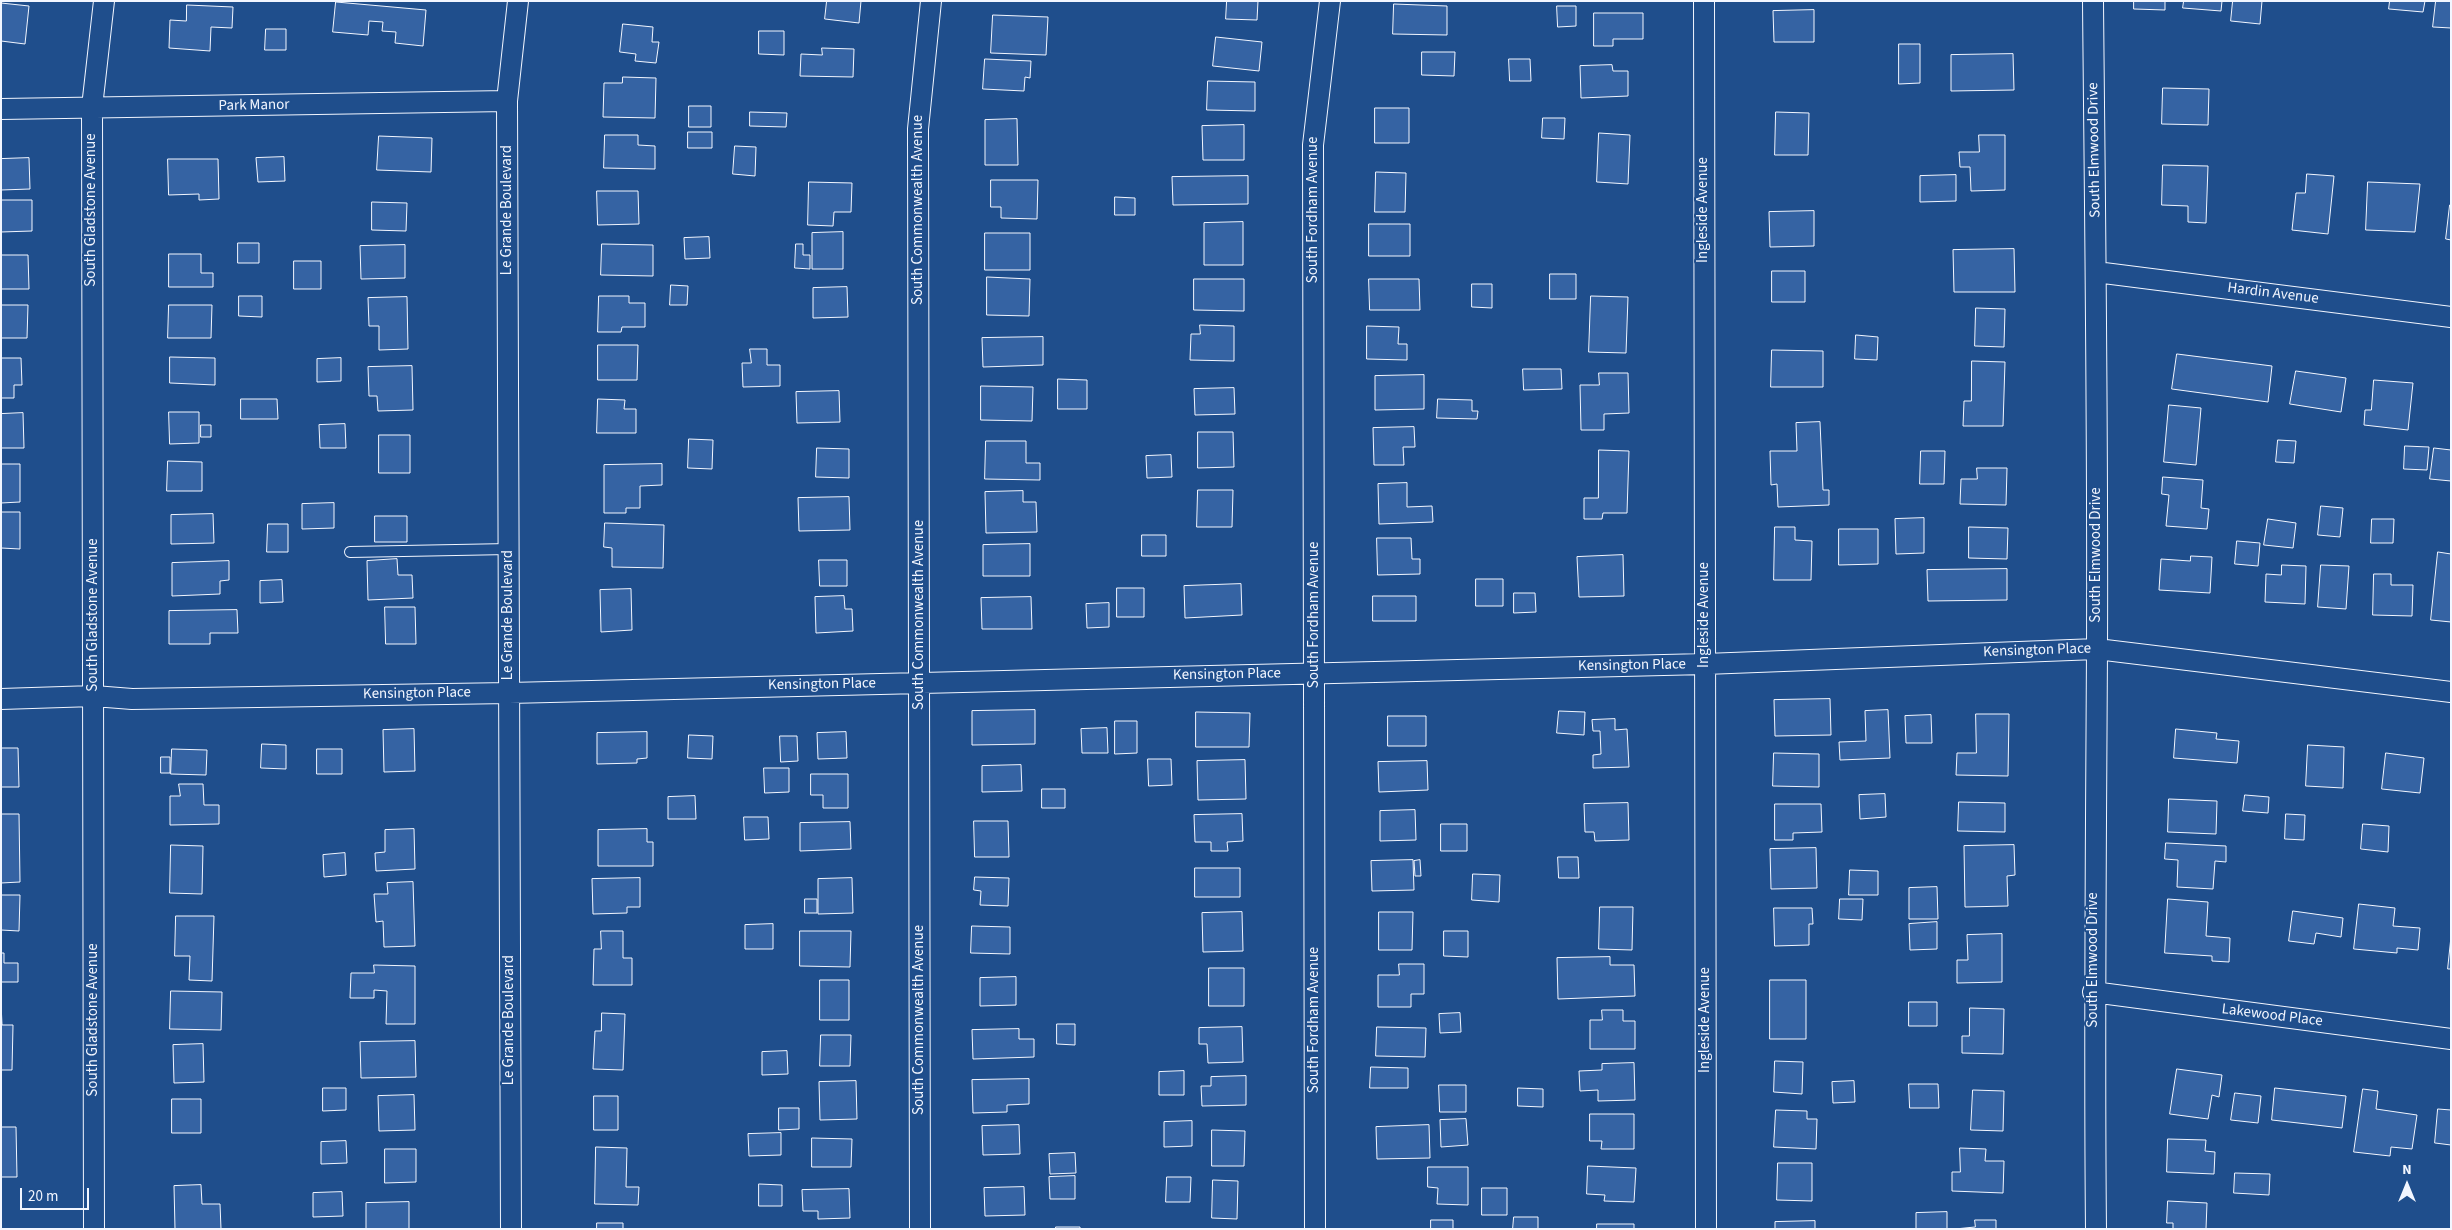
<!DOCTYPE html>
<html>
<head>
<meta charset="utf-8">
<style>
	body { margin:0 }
	#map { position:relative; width:2452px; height:1230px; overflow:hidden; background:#1f4e8c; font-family:"Source Sans 3",sans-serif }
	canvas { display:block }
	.frame { position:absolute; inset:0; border:2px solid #f2f6ff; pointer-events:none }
	.north { position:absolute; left:2382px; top:1160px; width:50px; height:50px; -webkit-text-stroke:4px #1f4e8c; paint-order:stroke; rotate:0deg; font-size:14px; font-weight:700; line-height:20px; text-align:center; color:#f2f6ff }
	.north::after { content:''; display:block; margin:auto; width:18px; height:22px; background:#f2f6ff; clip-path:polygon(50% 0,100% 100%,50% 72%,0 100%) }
	.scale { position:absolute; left:20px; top:1188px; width:69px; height:22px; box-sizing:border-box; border:2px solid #f2f6ff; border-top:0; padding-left:6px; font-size:15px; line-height:18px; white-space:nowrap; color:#f2f6ff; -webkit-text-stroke:4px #1f4e8c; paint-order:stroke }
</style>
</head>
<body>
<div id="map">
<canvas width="2452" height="1230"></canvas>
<div class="frame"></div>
<div class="north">N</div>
<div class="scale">20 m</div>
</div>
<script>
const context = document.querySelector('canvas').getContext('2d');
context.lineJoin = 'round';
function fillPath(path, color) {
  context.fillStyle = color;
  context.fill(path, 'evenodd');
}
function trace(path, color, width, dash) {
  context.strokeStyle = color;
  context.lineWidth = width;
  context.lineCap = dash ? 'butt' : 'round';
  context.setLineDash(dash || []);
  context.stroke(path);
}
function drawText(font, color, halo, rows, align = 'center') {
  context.font = font + ' "Source Sans 3",sans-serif';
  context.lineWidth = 4;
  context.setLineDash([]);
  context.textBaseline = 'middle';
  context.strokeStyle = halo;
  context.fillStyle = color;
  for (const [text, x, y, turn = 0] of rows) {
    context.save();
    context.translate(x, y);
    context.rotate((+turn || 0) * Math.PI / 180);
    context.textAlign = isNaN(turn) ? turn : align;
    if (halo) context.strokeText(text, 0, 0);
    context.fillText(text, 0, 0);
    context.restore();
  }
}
const building = new Path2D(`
	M827 1H861L859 23 825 19Z
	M1227 1H1258L1257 20 1226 19Z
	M2134 1H2165V10L2134 9Z
	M2184 1H2222L2221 11 2183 8Z
	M2233 1H2262L2260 24 2231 21Z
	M2390 1H2425L2423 12 2389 9Z
	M2436 1H2451V28L2433 27Z
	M336 2 426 10 423 46 395 43 396 32 382 31 383 22 369 21 368 35 333 32Z
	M1 3 29 6 25 44 1 41Z
	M1394 4 1447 6V35L1393 34Z
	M187 5 233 7 232 28 211 27 210 51 169 48 170 20 186 21Z
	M1557 6H1576V26L1558 27Z
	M1814 10V42H1774L1773 11Z
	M1594 13H1643V39H1613V46H1594Z
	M993 15 1048 17 1046 55 991 53Z
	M623 24 653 27 652 42H659L656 63 635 61 636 54 620 52Z
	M266 29H286V50H265Z
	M759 31H784V55L759 54Z
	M1216 37 1262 42 1259 71 1213 66Z
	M1899 44H1920V83L1899 84Z
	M822 48 854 49 853 77 800 76 801 54 822 55Z
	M1422 52H1455L1454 76 1422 75Z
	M2013 54 2014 90 1951 91V55Z
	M985 59 1031 61 1030 78 1025 77 1024 91 983 89Z
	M1509 59H1530L1531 81H1510Z
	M1612 65 1613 71H1628V96L1581 98 1580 66Z
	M623 77 656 78 655 118 603 117 604 83H622Z
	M1208 81 1255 82V111L1207 110Z
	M2163 88 2209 89 2208 125 2162 124Z
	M689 106H711V127H689Z
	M1375 108H1409V143H1375Z
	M750 112 787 113 786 127 750 126Z
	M1776 112 1809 113 1808 155H1775Z
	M1543 118H1565L1564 139 1542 138Z
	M1017 119 1018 165H985V120Z
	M1244 125V160H1203L1202 126Z
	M688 132H712V148H688Z
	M1599 133 1630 135 1628 184 1597 182Z
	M605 135H638V145L655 146V169L604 168Z
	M1979 135H2005V190L1971 191 1970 167H1960L1959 152H1979Z
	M379 136 432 138 431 172 377 170Z
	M735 146 756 147 755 176 733 174Z
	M284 157 285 181 258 182 256 158Z
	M29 158 30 189 1 190V159Z
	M168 159H218L219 199 199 200V194L169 195Z
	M2163 165 2208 166 2206 223 2188 222V206L2162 205Z
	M1376 172 1406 173 1405 212H1375Z
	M2307 174 2334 176 2328 234 2292 230 2296 193H2305Z
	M1956 175V201L1920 202V176Z
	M1248 176V204L1173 205 1172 177Z
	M991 180H1038L1037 219 1001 218V207H991Z
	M809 182 852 183 851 212H834L833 226 808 225Z
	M2368 182 2420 184 2415 232 2366 230Z
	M597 191H638L639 224 598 225Z
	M1115 197 1135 198V215H1115Z
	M1 200H32V231L1 232Z
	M372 202 407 203 406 231 372 230Z
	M2450 205H2451V240L2446 239Z
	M1814 211V246L1770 247 1769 212Z
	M1243 222V265H1204V223Z
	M1369 224H1410V256H1369Z
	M843 232V269H812V233Z
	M985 233H1030V270H985Z
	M709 237 710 258 685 259 684 238Z
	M238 243H259V263H238Z
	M602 244 653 245V276L601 275Z
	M796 244H803V255H810V269L795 268Z
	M405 245V278L361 279 360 246Z
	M2014 249 2015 292H1954L1953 250Z
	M169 254H201V273H213V287H169Z
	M1 255H28L29 289H1Z
	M294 261H321V289H294Z
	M1772 271H1805V302H1772Z
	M1550 274H1576V299H1550Z
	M987 277 1030 279 1029 316 987 315Z
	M1194 279H1244V311L1194 310Z
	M1369 279H1419L1420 310H1370Z
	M1472 284H1492V308L1472 307Z
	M671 285 688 286 687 305H670Z
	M847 287 848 317 813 318V288Z
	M239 296H262V317L239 316Z
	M599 296H629V303H645V327H622L621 332H598Z
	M1591 296 1628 297 1626 353 1589 352Z
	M407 297 408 349 379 350V326H369L368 298Z
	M1 305H28L27 338H1Z
	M169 305H212L211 338H168Z
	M1976 308 2005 309 2004 347 1975 346Z
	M1200 325 1234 326V361L1190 360 1191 334H1200Z
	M1367 326 1399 327 1398 344H1407V360L1367 359Z
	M1856 335 1878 337 1877 360 1855 359Z
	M1043 337V365L983 367 982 338Z
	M598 345H638L637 380H598Z
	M750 349H767V365H780V386L743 387 742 363H751Z
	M1772 350 1823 351V387H1771Z
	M2177 354 2272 366 2268 402 2172 389Z
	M170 357 215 358V385L170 383Z
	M1 358H21L22 385H14V398H1Z
	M341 358V381L317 382V359Z
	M1972 361 2005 362 2003 426H1963L1964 401H1971Z
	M412 366 413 410 378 411 377 396H369L368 367Z
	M1523 369H1561L1562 389 1524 390Z
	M2296 371 2346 378 2341 412 2290 404Z
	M1599 373H1628L1629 413 1604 414V430H1581L1580 385H1599Z
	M1424 375V409L1375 410V376Z
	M1058 379 1087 380V409H1058Z
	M2374 380 2413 383 2408 430 2364 425 2365 410H2371Z
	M981 386 1033 387 1032 421 981 420Z
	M1234 388 1235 414 1195 415 1194 389Z
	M839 391 840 422 797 423 796 392Z
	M241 399H277L278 419H241Z
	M598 399 625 400 624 409H636V433H597Z
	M1438 399 1472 400V411H1478L1477 419 1437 418Z
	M2169 405 2201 408 2196 465 2164 462Z
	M169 412H199V443L170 444Z
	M23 413 24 448H1V414Z
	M1820 422 1823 490H1829V505L1778 507 1777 484 1771 485 1770 451H1797L1796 423Z
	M345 424 346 448H320L319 425Z
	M201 425H211V437H201Z
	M1414 427 1415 447H1403L1404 465H1374L1373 428Z
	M1198 432H1233L1234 467 1198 468Z
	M379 435H410V473H379Z
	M689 439 713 440 712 469 688 468Z
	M2278 440 2296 441 2294 463 2276 462Z
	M986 441H1026V463H1040V480L985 479Z
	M2405 446 2429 447 2427 470 2404 469Z
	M817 448 849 449V478L816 477Z
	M2434 448 2451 450V481L2430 479Z
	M1599 450 1629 451 1627 513H1603L1602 519H1584V498H1598Z
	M1921 451H1945L1944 484H1920Z
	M1171 455 1172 477 1147 478 1146 456Z
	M168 461 202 462V491H167Z
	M1 464H20V502L1 503Z
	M662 464V485L640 486V508H626V513H604V465Z
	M1977 468H2007L2006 505 1960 504 1961 479H1977Z
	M2163 477 2203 480 2201 508 2209 509 2207 529 2166 526 2169 495 2162 494Z
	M1407 483V507L1432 506 1433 522 1379 524 1378 484Z
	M1198 490H1233L1232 527H1197Z
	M1023 491V502H1036L1037 532 986 533 985 492Z
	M849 497 850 530 799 531 798 498Z
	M334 503V528L302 529V504Z
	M2321 506 2343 508 2340 537 2318 535Z
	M1 512H20V549L1 548Z
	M213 514 214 543 171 544V515Z
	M375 516H407V542H375Z
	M1924 518V553L1896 554 1895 519Z
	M2268 519 2296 523 2293 548 2264 545Z
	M2372 519H2394L2393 543H2371Z
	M605 523 664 525 663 568 612 567V548L604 547Z
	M268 524H288V552H267Z
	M1775 527H1795V540L1812 541 1811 580H1774Z
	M1969 527 2008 528 2007 559 1969 558Z
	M1839 529H1878V564L1839 565Z
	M1142 535H1166V556H1142Z
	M1377 538H1411L1412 559H1420V574L1378 575Z
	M2237 541 2260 543 2258 566 2235 564Z
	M1030 544V576H983V545Z
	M2438 552 2451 554V622L2431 620Z
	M1623 555 1624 596 1579 597 1577 557Z
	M2191 556 2212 557 2210 593 2159 590 2161 559 2190 561Z
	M397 559 398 575H412L413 598 368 600 367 561Z
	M819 560H847V586H820Z
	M229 561V580L220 581V594L172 596V563Z
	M2282 565 2306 566 2305 604 2265 602 2266 574 2281 575Z
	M2321 565 2349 566 2346 609 2318 607Z
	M2007 569V600L1928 601 1927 570Z
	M2374 574H2391V585H2413L2412 616 2373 615Z
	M1476 579H1503V606H1476Z
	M282 580 283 602 260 603V581Z
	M1241 584 1242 615 1185 618 1184 586Z
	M1117 588H1144V617H1117Z
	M631 589 632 630 601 632 600 590Z
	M1514 593H1535L1536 612 1514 613Z
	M844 596 845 609H852L853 631 816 633 815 597Z
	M1373 596H1416V621H1373Z
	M1031 597 1032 629H982L981 598Z
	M1109 603V627L1087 628 1086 604Z
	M385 607H415L416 644H386Z
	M237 610 238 633H210V644H169V611Z
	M1830 699 1831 735 1775 736 1774 700Z
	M1035 710V744L972 745V711Z
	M1888 710 1890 758 1840 760 1839 742 1866 741 1865 711Z
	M1559 711 1585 712 1584 735 1557 733Z
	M1196 712 1250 713 1249 747H1196Z
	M1976 714H2009L2008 776 1956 775 1957 753H1976Z
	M1931 715 1932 743H1906L1905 716Z
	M1388 716H1426V746H1388Z
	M1615 719V730L1627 729 1629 767 1593 768V755L1601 754 1600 731H1593L1592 720Z
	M1115 721H1137V753L1115 754Z
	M1107 728 1108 753H1082L1081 729Z
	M414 729 415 771 384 772 383 730Z
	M2176 729 2217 733 2216 739 2239 741 2237 763 2174 758Z
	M647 732V758L637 759V763L597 764V733Z
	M846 732 847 758 818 759 817 733Z
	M689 735 713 736 712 759 688 758Z
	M780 736H797L798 761 781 762Z
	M262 744 286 745V769L261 768Z
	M2308 745 2344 747 2343 788 2306 786Z
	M1 748H18L19 787H1Z
	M172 749 207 750 206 775 171 774Z
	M317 749H342V774H317Z
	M1774 753 1819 754V787L1773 786Z
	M2386 753 2424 758 2420 793 2382 789Z
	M161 757H170V773H161Z
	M1148 759H1171L1172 785 1149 786Z
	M1245 760 1246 799 1198 800 1197 761Z
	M1427 761 1428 790 1379 792 1378 762Z
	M1021 765 1022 791 982 792V766Z
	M764 768H789V792L765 793Z
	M811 774H848V808H823V795H811Z
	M179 784H203L204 805H219V824L170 825V796H180Z
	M1042 789H1065V808H1042Z
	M1885 794 1886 817 1860 819 1859 795Z
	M2245 795 2269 797 2268 813 2243 811Z
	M695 796 696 819H668V797Z
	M2169 799 2217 801 2216 834 2168 832Z
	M1959 802 2005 803V832L1958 831Z
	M1628 803 1629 840 1595 841 1594 832H1585L1584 804Z
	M1775 804H1821L1822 832 1793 833V840H1775Z
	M1415 810 1416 840 1380 841V811Z
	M1 814H19L20 882 1 883Z
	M1242 814 1243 841 1227 842 1228 851H1211V842H1195L1194 815Z
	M2286 814 2305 815 2304 840 2285 839Z
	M744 817H768L769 839 745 840Z
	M974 821H1008L1009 857H975Z
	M850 822 851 849 800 851V823Z
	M1441 824H1467V851H1441Z
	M2363 824 2389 826 2388 852 2361 849Z
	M414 829 415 869 376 871 375 853 385 852V830Z
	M647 829V842H653V866H598V830Z
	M2166 843 2226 846V862L2215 861 2213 889 2177 887 2178 860 2165 859Z
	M171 845 203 846 202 894 170 893Z
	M2014 845 2015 875 2007 876 2008 906 1965 907 1964 846Z
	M1816 848 1817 888 1771 889 1770 849Z
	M345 853 346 875 324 877 323 855Z
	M1558 857H1578L1579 878H1559Z
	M1413 860 1414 890 1372 891 1371 861Z
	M1420 860 1421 876H1415L1414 861Z
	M1195 868H1240V897H1195Z
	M1850 870 1878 871V895H1849Z
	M1473 874 1500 875 1499 902 1472 900Z
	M975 877 1009 878 1008 906 980 905 981 891 974 890Z
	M640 878V907H627V913L593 914 592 879Z
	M852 878 853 913 818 914V879Z
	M413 882 415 946 384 947 383 921 376 922 374 894H388L387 883Z
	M1937 887 1938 919H1909V888Z
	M1 895H20L19 931 1 930Z
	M805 899H817V913H805Z
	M1840 899H1863L1862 920 1839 919Z
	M2168 899 2208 902 2206 936 2230 938 2229 962 2212 961V956L2165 953Z
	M2359 904 2395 908 2393 926 2420 928 2418 950 2397 948V953L2354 949Z
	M1600 907H1633L1632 950 1599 949Z
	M1774 908H1812L1813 924H1809V945L1775 946Z
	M2293 911 2343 918 2341 937 2316 933 2314 944 2289 941Z
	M1242 912 1243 951 1203 952 1202 913Z
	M1379 912H1413L1412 950H1379Z
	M176 916H214L212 981 189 980 190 956H175Z
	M1937 922V949L1910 950 1909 924Z
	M773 924V949H745V925Z
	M972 926 1010 927V954L971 953Z
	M601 931H623V958H632V985H593L594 949H601Z
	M800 931H851L850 967 800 966Z
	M1444 931H1468V957L1444 956Z
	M2002 934V982L1957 983V960H1968L1967 935Z
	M2451 937V969H2448Z
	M1 953H4V963H18V982H1Z
	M1610 957V965H1634L1635 996 1558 999 1557 958Z
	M1399 964H1424V994H1411V1007H1378V975H1399Z
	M374 965 415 966V1024H386L387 991 374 990V998H350L351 973H374Z
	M1209 968H1244V1006H1209Z
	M1016 977V1005L980 1006V978Z
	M820 980H849V1020H820Z
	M1770 980H1806V1039H1770Z
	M171 991 222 992 221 1030 170 1029Z
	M1909 1002H1937V1026H1909Z
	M1 1003 2 1025H13L12 1070H1Z
	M1970 1008 2004 1009 2003 1054 1962 1053V1036H1969Z
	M1602 1010H1623V1021H1635V1049H1590V1020H1602Z
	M602 1013 625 1014 623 1070 593 1069 595 1031H601Z
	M1460 1013 1461 1032 1440 1033 1439 1014Z
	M1057 1024H1075V1045L1057 1044Z
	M1242 1027 1243 1062 1208 1063 1207 1044H1199V1028Z
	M1377 1027 1426 1028 1425 1057 1376 1056Z
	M1019 1029V1039H1034V1057L973 1059 972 1030Z
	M821 1035H851L850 1066H820Z
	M415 1041 416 1077 361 1078 360 1042Z
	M203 1044 204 1082 174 1083 173 1045Z
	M787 1051 788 1074 762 1075V1052Z
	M1775 1061 1803 1062 1802 1094 1774 1092Z
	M1634 1063 1635 1100 1598 1101V1090L1580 1091 1579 1071 1602 1070V1064Z
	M1371 1067 1408 1068V1088H1370Z
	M2177 1069 2222 1075 2219 1097 2212 1095 2208 1119 2170 1114Z
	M1184 1071V1095H1159V1072Z
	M1246 1076V1105L1202 1106 1201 1086H1211V1077Z
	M1029 1079V1104L1007 1105V1112L973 1113 972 1080Z
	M856 1081 857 1119 820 1120 819 1082Z
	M1854 1081 1855 1102 1833 1103 1832 1082Z
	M1909 1084H1938L1939 1108H1910Z
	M1439 1085H1466V1112H1440Z
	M323 1088H346V1110L323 1111Z
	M1518 1088 1543 1089V1107L1518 1106Z
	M2275 1088 2346 1096 2342 1128 2272 1120Z
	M2363 1089 2378 1091 2376 1109 2417 1115 2412 1149 2391 1147 2390 1156 2354 1152Z
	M1973 1090 2004 1091 2003 1131 1971 1130Z
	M2235 1093 2261 1096 2258 1123 2231 1120Z
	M414 1095 415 1130 379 1131 378 1096Z
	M594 1096H618V1130H594Z
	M172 1099H201V1133H172Z
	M779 1108H799V1129L779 1130Z
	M2438 1109 2451 1110V1145L2435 1143Z
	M1776 1110 1807 1111V1119H1817L1816 1149 1774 1147Z
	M1590 1114H1634V1149H1601L1602 1141H1590Z
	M1466 1119 1468 1145 1441 1147 1440 1120Z
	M1192 1121V1146L1164 1147V1122Z
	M1019 1125 1020 1154 983 1155 982 1126Z
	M1429 1125 1430 1158 1377 1159 1376 1127Z
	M1 1127H16L17 1177H1Z
	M1212 1130 1245 1131 1244 1166H1212Z
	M781 1133V1155L749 1156 748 1134Z
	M812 1138 852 1139 851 1167H812Z
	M2168 1139 2206 1140 2205 1151 2215 1152 2214 1174 2167 1172Z
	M346 1141 347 1163 321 1164V1142Z
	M596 1147 627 1148 626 1187H639L638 1205 595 1204Z
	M1960 1148 1986 1149 1985 1161H2004L2003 1193 1952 1191V1172H1960Z
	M385 1149H416V1182L385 1183Z
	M1075 1153 1076 1173 1050 1174 1049 1154Z
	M1778 1163H1812V1201L1777 1200Z
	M1588 1166 1636 1168 1634 1202 1604 1201 1605 1195 1587 1194Z
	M1428 1167H1468V1205L1437 1204 1438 1188 1428 1187Z
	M2235 1173 2270 1174 2269 1195 2234 1193Z
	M1075 1176V1199H1050L1049 1177Z
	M1167 1177H1191L1190 1202H1166Z
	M1213 1180 1238 1181 1237 1219 1212 1218Z
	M759 1184 782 1185V1206H759Z
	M201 1185 202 1204H220L221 1229H175L174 1186Z
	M1024 1187 1025 1215 985 1216 984 1188Z
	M1482 1188H1507V1215H1482Z
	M849 1189 850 1218 818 1219V1211H803L802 1190Z
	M342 1192 343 1216 313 1217V1193Z
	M2168 1201 2207 1203 2206 1229H2173V1223H2167Z
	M409 1202V1229H366V1203Z
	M1947 1212V1229H1916V1213Z
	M1514 1217H1538V1229H1513Z
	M1431 1220H1453V1229H1431Z
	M1975 1220H1996V1229H1955L1975 1227Z
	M1815 1221V1229H1775V1222Z
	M597 1223H623V1229H597Z
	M1597 1224H1634V1229H1597Z
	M1056 1227H1080V1229H1056Z`);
const service = new Path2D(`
	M350 552 509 549`);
const minor = new Path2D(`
	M1704 1 1706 1229
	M2093 1C2095 217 2098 433 2097 649 2096 842 2094 1035 2096 1229
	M1 109 507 101
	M2096 272 2451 317
	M1 699 94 696 132 699 509 693 1705 664 2097 649 2451 692
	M2093 992 2451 1039
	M94 1229 92 107 104 1
	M511 1229 507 101 518 1
	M920 1229 918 129 931 1
	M1315 1229 1313 145 1330 1`);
const streetNames = [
	["Park Manor",254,106,-1],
	["South Elmwood Drive",2095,150,-91],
	["South Gladstone Avenue",92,210,-90],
	["Le Grande Boulevard",508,210,-90],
	["South Commonwealth Avenue",919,210,-90],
	["South Fordham Avenue",1314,210,-90],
	["Ingleside Avenue",1704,210,-90],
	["Hardin Avenue",2273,294,7],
	["South Elmwood Drive",2097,555,-90],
	["South Gladstone Avenue",94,615,-90],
	["Le Grande Boulevard",509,615,-90],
	["South Commonwealth Avenue",920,615,-90],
	["South Fordham Avenue",1315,615,-90],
	["Ingleside Avenue",1705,615,-90],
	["Kensington Place",2037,651,-2],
	["Kensington Place",1632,666,-1],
	["Kensington Place",1227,675,-1],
	["Kensington Place",822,685,-1],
	["Kensington Place",417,694,-1],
	["South Elmwood Drive",2094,960,-90],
	["Lakewood Place",2272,1016,7],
	["South Gladstone Avenue",94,1020,-90],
	["Le Grande Boulevard",510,1020,-90],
	["South Commonwealth Avenue",920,1020,-90],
	["South Fordham Avenue",1315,1020,-90],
	["Ingleside Avenue",1706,1020,-90]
];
fillPath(building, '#3563a3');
trace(building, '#f2f6ff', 1);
trace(service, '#f2f6ff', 12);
trace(minor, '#f2f6ff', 22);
trace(service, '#1f4e8c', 10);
trace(minor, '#1f4e8c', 20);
drawText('15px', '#f2f6ff', '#1f4e8c', streetNames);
</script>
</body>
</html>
